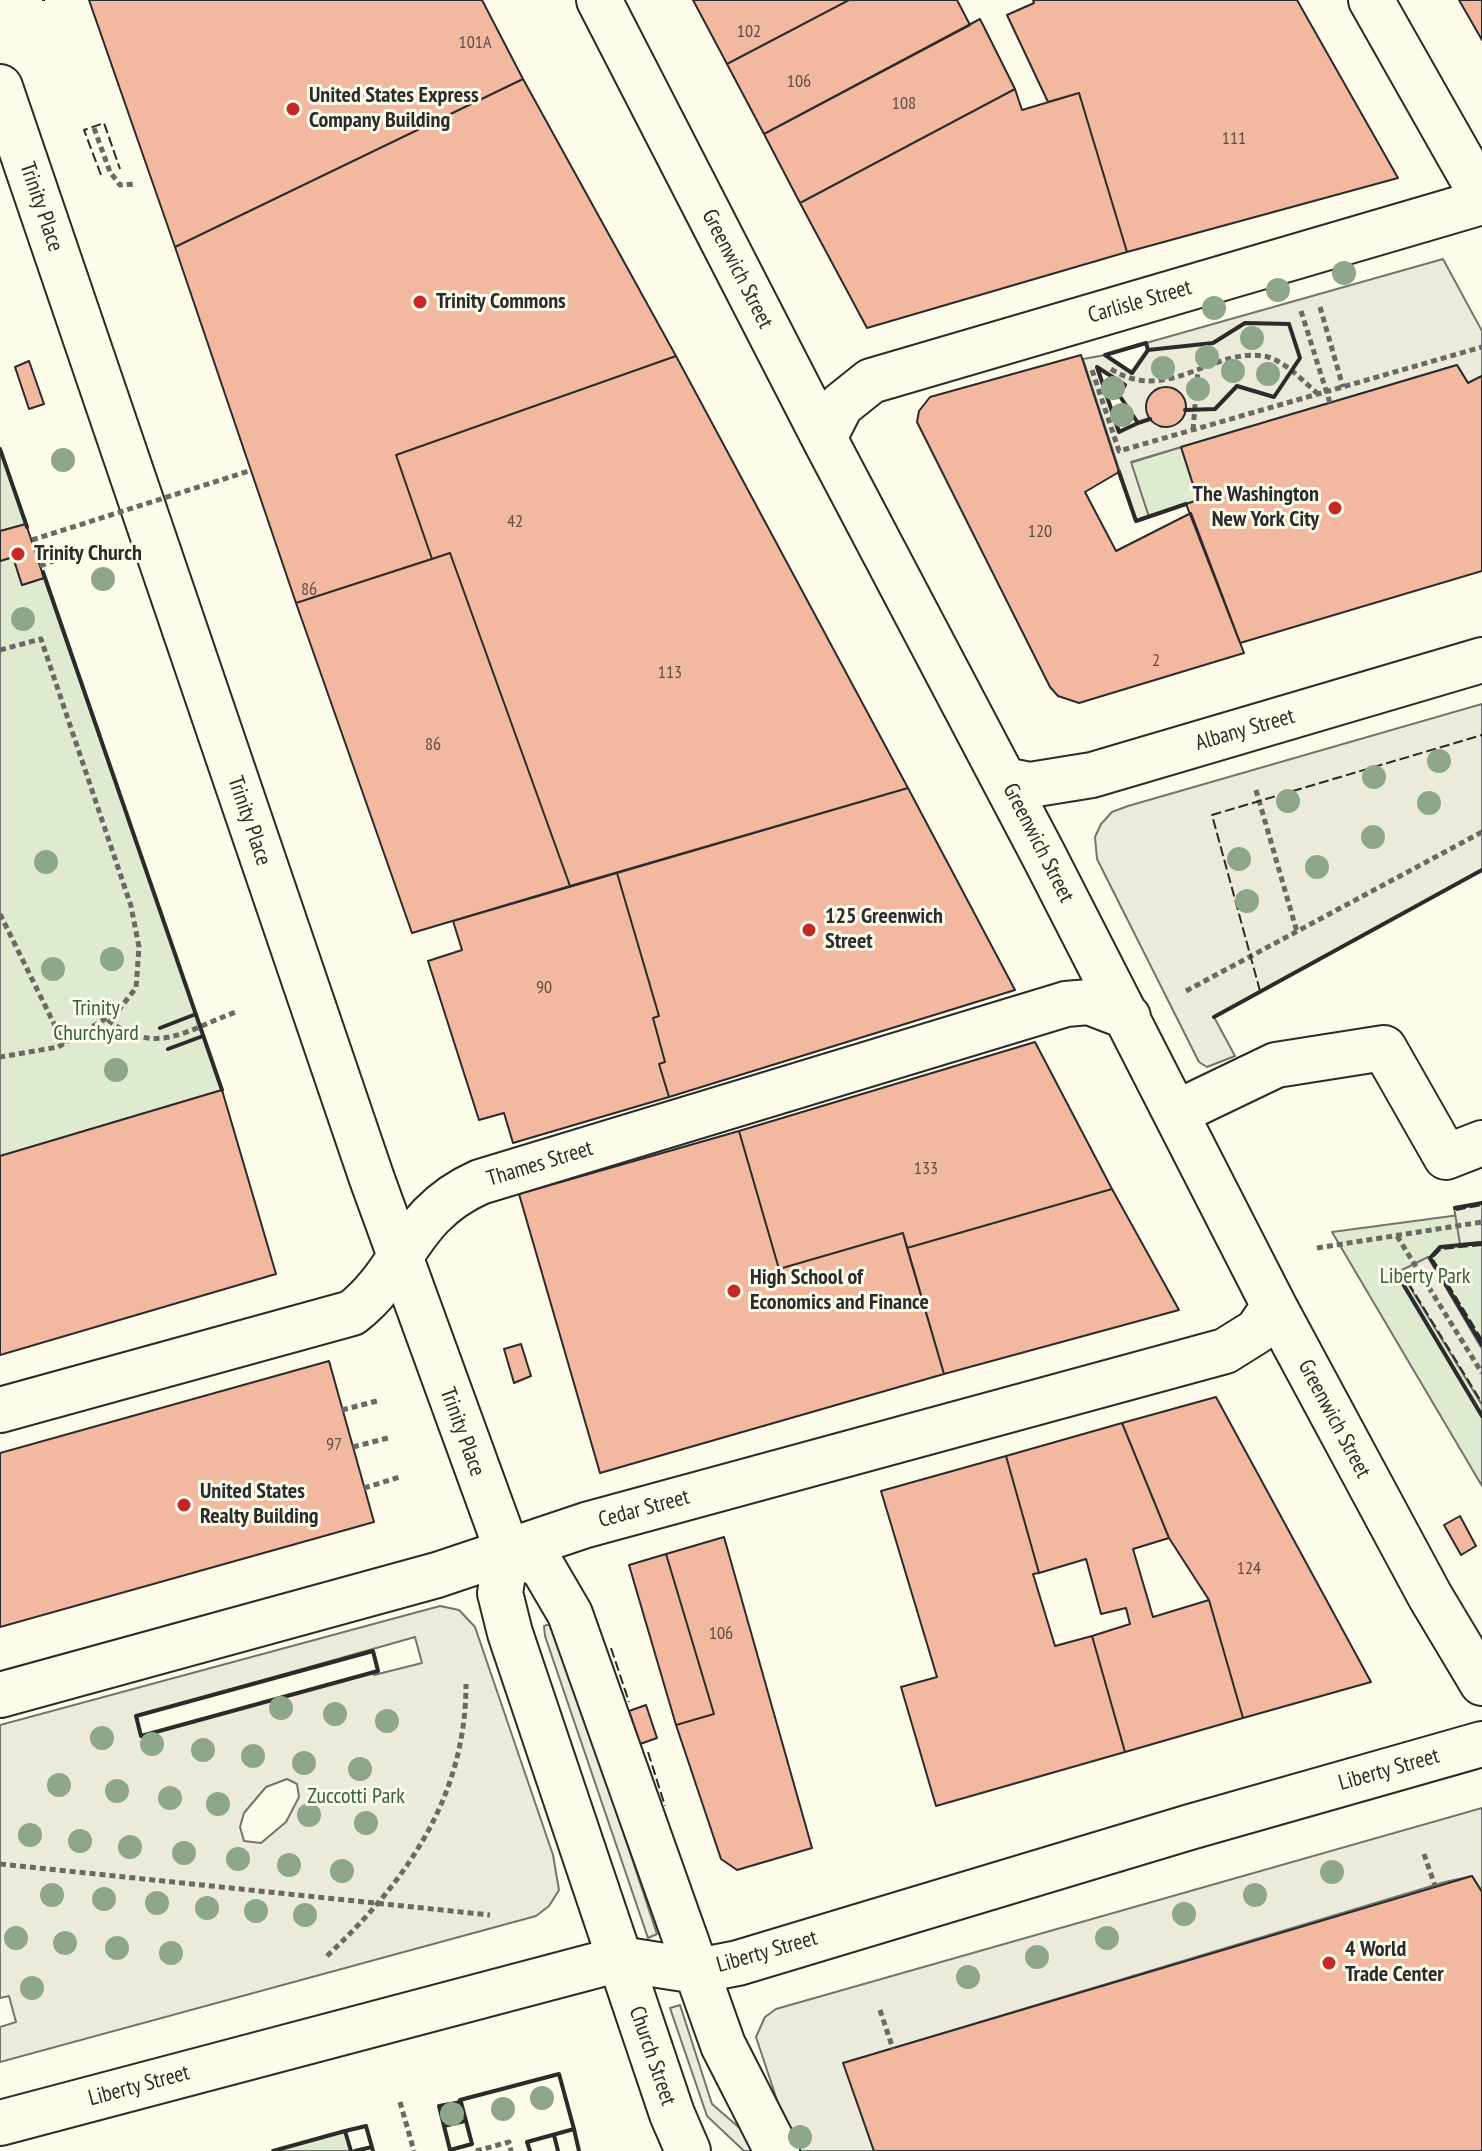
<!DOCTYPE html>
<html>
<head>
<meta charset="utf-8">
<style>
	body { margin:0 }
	canvas { display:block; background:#fdfbea }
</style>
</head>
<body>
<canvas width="1482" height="2151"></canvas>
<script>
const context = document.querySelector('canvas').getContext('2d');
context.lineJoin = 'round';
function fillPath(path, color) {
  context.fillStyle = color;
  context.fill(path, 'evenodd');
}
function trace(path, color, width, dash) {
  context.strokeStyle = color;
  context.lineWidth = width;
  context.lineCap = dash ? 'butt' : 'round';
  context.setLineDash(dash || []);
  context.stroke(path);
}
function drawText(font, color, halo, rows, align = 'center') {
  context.font = font + ' "PT Sans Narrow",sans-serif';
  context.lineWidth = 6;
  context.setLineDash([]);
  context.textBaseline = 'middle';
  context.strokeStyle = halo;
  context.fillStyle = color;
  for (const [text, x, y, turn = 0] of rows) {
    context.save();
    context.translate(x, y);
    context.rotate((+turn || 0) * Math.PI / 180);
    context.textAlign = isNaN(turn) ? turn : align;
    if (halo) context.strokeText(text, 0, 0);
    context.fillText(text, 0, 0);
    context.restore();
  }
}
const green = new Path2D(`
	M1181 447 1198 500 1149 517 1130 463Z
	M0 449 26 524 0 531Z
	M13 557 22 585 44 578 222 1090 0 1156V561Z
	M1482 1212V1486L1332 1232Z
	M345 2131 351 2151H273Z`);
const parking = new Path2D(`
	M1443 259 1482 331V376L1468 383 1457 365 1131 462 1149 517 1136 521 1083 359 1105 355 1132 373 1148 350 1146 343ZM1098 368 1125 385 1119 395 1138 423 1118 431ZM1168 388 1184 398 1185 410 1179 422 1161 427 1150 419 1146 406 1156 391Z
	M1482 704V870L1214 1017 1235 1056 1207 1067 1199 1062 1097 859 1095 837 1101 824 1112 812 1128 806Z
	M1482 1203V1242L1460 1244 1454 1207Z
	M1428 1257 1482 1349V1405L1400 1271Z
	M440 1606 459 1610 475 1627 553 1855 559 1890 549 1906 536 1916 0 2062V2027L16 2022 9 1996 0 1998V1725ZM415 1637 422 1663 374 1675 373 1672 141 1736 137 1716ZM287 1779 297 1784 299 1797 286 1822 261 1843 244 1841 240 1827 244 1813 266 1787Z
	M551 1624 557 1632 657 1934 648 1938 545 1636 544 1626Z
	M1482 1808V1892L1472 1876 1445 1882 844 2063 874 2151H794L756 2037 765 2017 776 2009Z
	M680 2005 712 2104 750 2137 757 2151H744L707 2116 670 2008Z`);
const building = new Path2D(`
	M89 0H482L523 79 175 247Z
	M693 0H849L727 64Z
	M849 0H957L970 25 764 134 727 64Z
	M1033 0H1297L1398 178 1127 252 1079 93 1048 102 1007 15 1034 3Z
	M1459 0H1482V40Z
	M980 19 1015 89 800 203 764 134Z
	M523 79 676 356 396 455 432 559 296 603 175 247Z
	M1015 89 1022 110 1079 93 1127 252 867 328 800 203Z
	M1081 355 1119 472 1085 492 1116 551 1191 513 1244 653 1079 703 1058 696 1050 687 917 422 919 411 930 397Z
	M676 356 908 788 570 886 450 553 432 559 396 455Z
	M29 361 44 404 29 409 15 367Z
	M1457 365 1468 383 1482 376V571L1240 643 1186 504 1198 500 1181 447Z
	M1146 407a20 20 0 1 1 40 0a20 20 0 1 1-40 0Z
	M26 524 44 578 22 585 13 557 0 561V531Z
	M450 553 570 886 412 933 296 603Z
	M908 788 1015 990 669 1097 659 1064 665 1062 653 1018 659 1016 617 873Z
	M617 873 659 1016 653 1018 665 1062 659 1064 669 1097 513 1143 504 1113 479 1120 428 961 462 950 453 921Z
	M1035 1042 1112 1189 907 1248 903 1233 779 1269 739 1131Z
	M222 1090 276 1274 0 1355V1156Z
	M739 1131 779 1269 903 1233 944 1374 600 1473 519 1194Z
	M1112 1189 1179 1310 944 1374 907 1248Z
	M521 1344 531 1376 514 1383 504 1349Z
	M329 1361 374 1522 0 1627V1453Z
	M1216 1397 1371 1682 1243 1718 1209 1600 1169 1538 1122 1423Z
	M1122 1423 1169 1538 1133 1549 1153 1617 1209 1600 1243 1718 1125 1752 1092 1636 1130 1624 1126 1608 1101 1614 1086 1559 1039 1573 1006 1456Z
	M1006 1456 1039 1573 1033 1574 1055 1646 1092 1636 1125 1752 936 1806 901 1687 937 1677 881 1491Z
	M1460 1516 1476 1546 1461 1555 1444 1525Z
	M724 1537 812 1848 737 1870 721 1859 676 1725 714 1714 666 1554Z
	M666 1554 714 1714 676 1725 629 1565Z
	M646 1705 657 1738 640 1744 629 1711Z
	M1472 1876 1482 1892V2151H874L843 2063Z`);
const path = new Path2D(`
	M94 128 110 172 120 185 135 184
	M1320 307 1343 387
	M1301 311 1330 403
	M1111 369C1169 406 1215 344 1268 357 1287 363 1303 381 1318 394
	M1092 370 1119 451 1482 347
	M1193 430 1198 370
	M40 566 75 553
	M0 650 41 639 131 906 139 947 136 988 117 1012 58 1047 0 1057
	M1256 790 1297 932
	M0 914 64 1044
	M1186 991 1482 832
	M108 1020C156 1057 186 1030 236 1012
	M1397 1236 1482 1373
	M1317 1248 1482 1222
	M342 1410 377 1401
	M353 1447 388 1438
	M364 1488 400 1477
	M1424 1854 1435 1886
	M0 1864 490 1915
	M327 1956C406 1882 466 1797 466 1684
	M880 2010 893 2049
	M400 2102 414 2151
	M476 2151 509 2142 511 2151`);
const minor = new Path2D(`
	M599 0 824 438 1043 854 1274 1306 1430 1596 1482 1683
	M1371 0 1482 196
	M824 438 841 405 871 381 1482 202
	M1005 780 1030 785 1092 775 1482 660
	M1176 1113 1276 1065 1384 1048 1446 1157 1482 1143
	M0 1410 352 1313C407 1270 406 1215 480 1182L1066 1004 1089 1002 1128 1017
	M507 1550 542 1566 570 1614 723 2045 777 2151
	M0 1695 437 1575 586 1525 1225 1351 1257 1331 1274 1306
	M0 2123 620 1959 697 1971 738 1963 1190 1827 1482 1744`);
const major = new Path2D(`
	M0 87 372 1179 507 1550 500 1593 510 1633 672 2114 688 2151`);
const pathBridge = new Path2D(`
	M32 540 252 470`);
const fence = new Path2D(`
	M42 0H45
	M101 175 84 130 104 123 120 169
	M1260 991 1212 815 1482 735
	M1456 1210 1482 1205
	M1482 1245 1441 1249 1432 1258 1482 1340
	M1401 1271 1482 1403
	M611 1648 629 1702
	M648 1752 665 1806`);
const wall = new Path2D(`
	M1148 350 1146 343 1105 355 1132 373 1148 350 1213 343 1245 323 1289 324 1300 358 1274 397 1237 386 1215 409 1185 410
	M1138 423 1119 432 1097 367 1125 385 1119 395 1138 423 1150 419
	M0 449 27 527
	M1119 472 1136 521 1186 504
	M43 572 222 1090
	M1214 1017 1482 870
	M160 1028 196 1014
	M168 1049 203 1036
	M1455 1208 1482 1203
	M1482 1243 1440 1247 1430 1258 1482 1345
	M1397 1274 1482 1416
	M373 1651 378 1671 141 1736 136 1716Z
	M460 2100 559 2074 574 2129
	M444 2126 450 2150 472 2144 461 2102 439 2106 444 2126 465 2121
	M554 2135 558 2151
	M273 2151 345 2131
	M351 2151 345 2131 366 2126 373 2151
	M355 2151 372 2147
	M530 2151 527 2142 574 2129 579 2151`);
const trees = [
	[1344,273],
	[1278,290],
	[1214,308],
	[1252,338],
	[1207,357],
	[1163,368],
	[1233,371],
	[1268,374],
	[1113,388],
	[1198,389],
	[1122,415],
	[63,460],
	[103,579],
	[23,619],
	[1439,761],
	[1374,777],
	[1288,801],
	[1429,803],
	[1373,837],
	[1239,859],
	[46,862],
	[1317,867],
	[1247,901],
	[112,959],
	[53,969],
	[116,1070],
	[281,1708],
	[335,1714],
	[387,1721],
	[102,1738],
	[152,1744],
	[203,1750],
	[253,1756],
	[304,1763],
	[360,1769],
	[59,1785],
	[117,1791],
	[170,1798],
	[218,1804],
	[309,1815],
	[366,1823],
	[30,1835],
	[80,1841],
	[130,1847],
	[184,1853],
	[238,1859],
	[289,1865],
	[342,1871],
	[1332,1872],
	[52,1895],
	[1255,1895],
	[104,1899],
	[157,1903],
	[207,1908],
	[256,1911],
	[1184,1914],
	[305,1915],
	[16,1938],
	[1107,1938],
	[65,1943],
	[117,1948],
	[171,1953],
	[1037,1957],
	[968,1977],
	[32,1988],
	[542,2098],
	[503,2109],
	[452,2114],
	[800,2137]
];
const markers = [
	[293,109,8,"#c62828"],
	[420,302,8,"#c62828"],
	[1335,508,8,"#c62828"],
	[18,554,8,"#c62828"],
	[809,930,8,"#c62828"],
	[734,1291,8,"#c62828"],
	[184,1505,8,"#c62828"],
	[1329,1963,8,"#c62828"]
];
const numberNames = [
	["102",749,32],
	["101A",475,43],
	["106",799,82],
	["108",904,104],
	["111",1234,139],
	["42",515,522],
	["120",1040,532],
	["86",309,590],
	["2",1156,661],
	["113",670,673],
	["86",433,745],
	["90",544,988],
	["133",926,1169],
	["97",334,1445],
	["124",1249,1569],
	["106",721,1634]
];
const poiNames = [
	["United States Express",309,96],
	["Company Building",309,121],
	["Trinity Commons",436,302],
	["The Washington",1319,495,"right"],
	["New York City",1319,520,"right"],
	["Trinity Church",34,554],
	["125 Greenwich",825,917],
	["Street",825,942],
	["High School of",750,1278],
	["Economics and Finance",750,1303],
	["United States",200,1492],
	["Realty Building",200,1517],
	["4 World",1345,1950],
	["Trade Center",1345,1975]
];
const streetNames = [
	["Trinity Place",41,207,71],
	["Greenwich Street",737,269,63],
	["Carlisle Street",1140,302,-16],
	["Albany Street",1245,730,-16],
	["Trinity Place",249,821,71],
	["Greenwich Street",1038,843,63],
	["Thames Street",540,1164,-17],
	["Greenwich Street",1334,1419,62],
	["Trinity Place",462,1432,70],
	["Cedar Street",644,1509,-15],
	["Liberty Street",1389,1770,-16],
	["Liberty Street",767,1952,-16],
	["Church Street",652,2056,71],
	["Liberty Street",139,2086,-15]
];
const parkNames = [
	["Trinity",96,1009],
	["Churchyard",96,1034],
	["Liberty Park",1425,1277],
	["Zuccotti Park",356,1797]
];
fillPath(green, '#deebd1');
trace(green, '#74746e', 2);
fillPath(parking, '#eceadb');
trace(parking, '#74746e', 2);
fillPath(building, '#f2b8a0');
trace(building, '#2b2b2b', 2);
trace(minor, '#2b2b2b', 48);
trace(major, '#2b2b2b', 48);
trace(path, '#6a6964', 5, [6, 4]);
trace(minor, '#fdfbea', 44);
trace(major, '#fdfbea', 44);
trace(pathBridge, '#6a6964', 5, [6, 4]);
trace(fence, '#2b2b2b', 2, [10, 4]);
trace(wall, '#2b2b2b', 4);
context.fillStyle = '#8ea78a';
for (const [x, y] of trees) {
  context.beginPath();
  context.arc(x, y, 12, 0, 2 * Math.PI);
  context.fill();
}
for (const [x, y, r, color] of markers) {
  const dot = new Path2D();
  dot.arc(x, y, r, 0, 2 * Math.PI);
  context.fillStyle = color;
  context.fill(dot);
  trace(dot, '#fdfbea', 3);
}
drawText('18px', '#5d4e48', null, numberNames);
drawText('bold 22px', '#2b2b2b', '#fdfbea', poiNames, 'left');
drawText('22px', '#2b2b2b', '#fdfbea', streetNames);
drawText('22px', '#34623c', '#fdfbea', parkNames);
</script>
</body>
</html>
